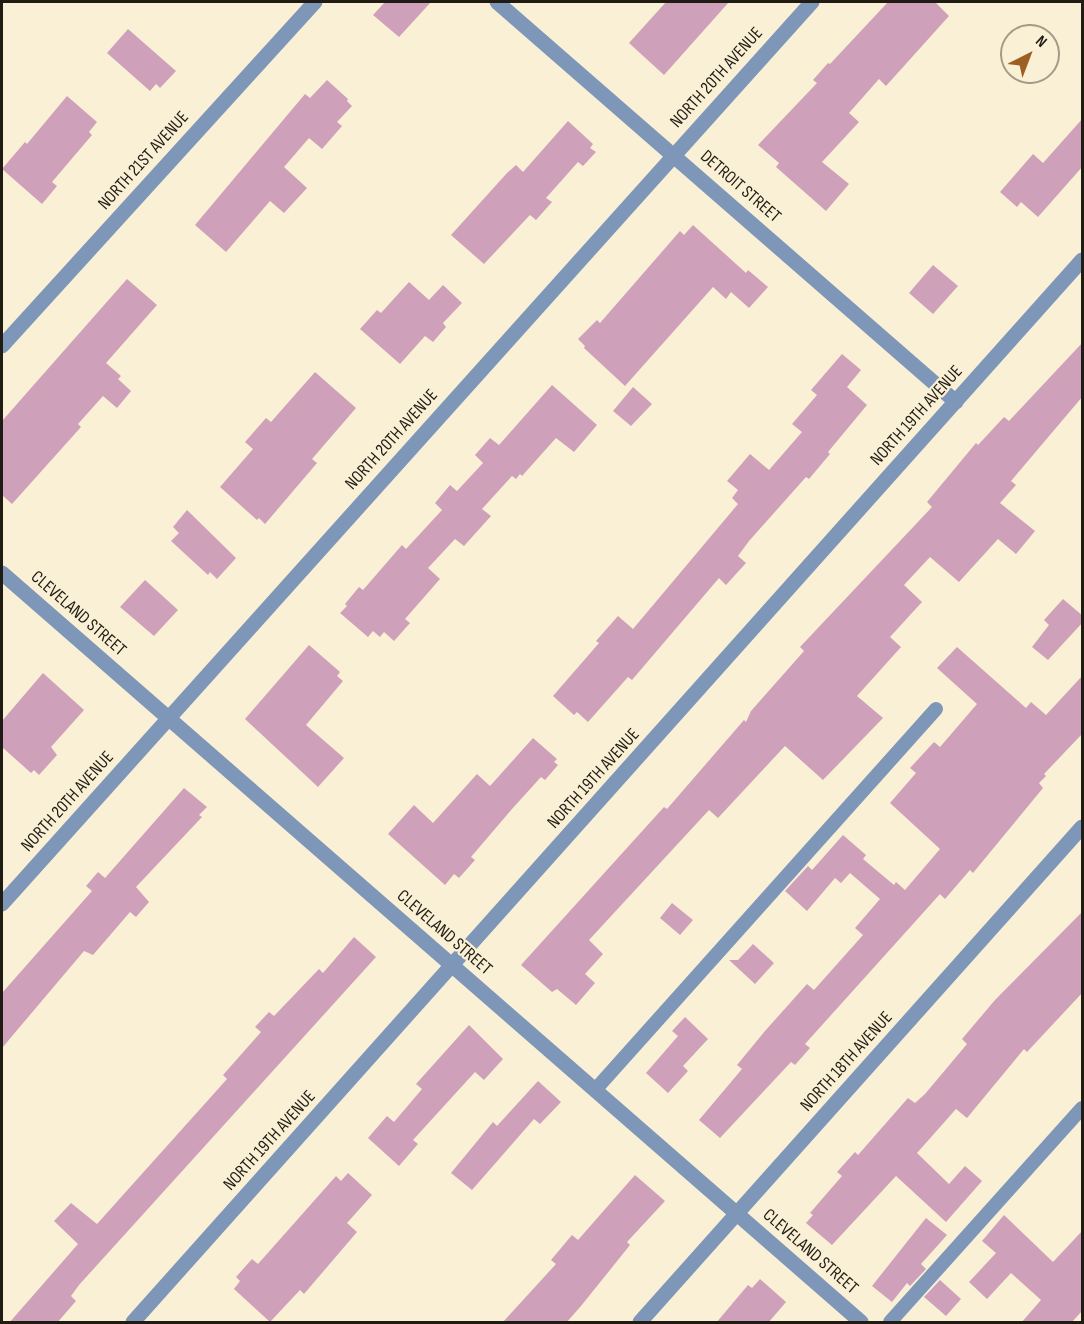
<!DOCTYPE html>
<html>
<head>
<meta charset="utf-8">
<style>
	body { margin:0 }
	#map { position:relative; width:1084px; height:1324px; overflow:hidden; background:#faf0d6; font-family:"Sofia Sans Condensed",sans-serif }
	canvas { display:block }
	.frame { position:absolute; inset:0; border:3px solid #201c13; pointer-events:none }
	.north { position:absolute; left:1000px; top:24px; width:60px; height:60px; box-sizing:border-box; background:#faf0d6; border:2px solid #a39b88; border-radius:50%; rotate:42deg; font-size:16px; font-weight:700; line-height:24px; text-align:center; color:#201c13 }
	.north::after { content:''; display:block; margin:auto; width:21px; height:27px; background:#9c6022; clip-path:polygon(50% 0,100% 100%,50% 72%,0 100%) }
</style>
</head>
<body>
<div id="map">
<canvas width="1084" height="1324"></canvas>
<div class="frame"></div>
<div class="north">N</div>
</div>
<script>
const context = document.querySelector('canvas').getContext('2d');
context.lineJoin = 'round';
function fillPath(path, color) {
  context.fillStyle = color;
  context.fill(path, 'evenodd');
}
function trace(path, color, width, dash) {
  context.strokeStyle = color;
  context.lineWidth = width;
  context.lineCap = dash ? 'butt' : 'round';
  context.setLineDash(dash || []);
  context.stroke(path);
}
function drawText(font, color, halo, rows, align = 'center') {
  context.font = font + ' "Sofia Sans Condensed",sans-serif';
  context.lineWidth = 4.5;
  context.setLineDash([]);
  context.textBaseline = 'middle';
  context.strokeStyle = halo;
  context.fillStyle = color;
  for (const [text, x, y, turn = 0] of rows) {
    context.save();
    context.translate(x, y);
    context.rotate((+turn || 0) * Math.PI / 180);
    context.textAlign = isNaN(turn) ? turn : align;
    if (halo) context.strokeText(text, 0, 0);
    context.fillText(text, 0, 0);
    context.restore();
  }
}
const building = new Path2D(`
	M385 2H431L399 37 373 15Z
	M666 2H729L664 75 629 43Z
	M888 2H935L949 16 886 86 879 79 849 113 859 122 822 162 849 184 826 211 776 167 779 163 758 145 817 83 813 80 828 63 830 64Z
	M128 29 176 71 160 88 156 84 150 91 107 53Z
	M327 80 348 99 347 101 352 106 337 122 342 126 322 149 309 138 284 167 307 188 284 213 270 201 226 252 195 225 305 94 310 98Z
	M67 96 97 122 89 132 92 135 52 182 57 186 42 204 2 169 25 142 27 144Z
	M1083 118V166L1038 217 1021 202 1017 207 1000 192 1033 154 1043 163Z
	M568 121 593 144 590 148 596 152 583 166 578 162 546 198 552 202 536 220 530 215 528 217 484 264 451 235 507 173 516 165 523 172Z
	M693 225 746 273 748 270 768 287 749 308 731 292 726 299 713 287 625 386 584 348 585 346 578 339 597 320 600 323 680 231 684 235Z
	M933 265 958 286 933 314 909 293Z
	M127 279 157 305 106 363 121 376 118 379 131 391 117 408 103 396 78 424 81 427 12 504 2 495V421Z
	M409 282 429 300 443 285 462 303 443 323 446 327 433 342 425 336 400 364 360 329 377 310 381 313Z
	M1083 342V396L1011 481 1016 485 1000 503 1035 531 1016 554 998 539 959 582 930 557 904 585 922 602 890 637 901 647 857 696 883 718 823 780 785 746 718 818 709 810 589 940 603 954 585 974 595 983 576 1005 557 989 552 992 521 965 664 807 667 809 744 720 746 722 751 711 804 651 800 647 932 507 927 502 976 443 978 445 1004 417 1009 421Z
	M842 354 861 370 847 387 867 405 828 452 830 454 809 479 806 477 749 541 738 556 746 563 726 585 719 578 632 680 628 677 588 722 577 712 574 715 553 696 599 643 596 641 618 616 633 629 738 504 732 498 738 490 727 481 750 454 769 470 802 432 792 424 817 395 811 390Z
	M315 372 356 408 312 459 317 463 265 524 259 518 257 520 220 487 253 449 245 442 266 418 271 422Z
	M552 385 597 425 574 452 556 438 522 476 520 474 516 479 512 476 482 509 491 516 464 546 455 539 428 568 440 579 405 619 410 623 394 641 384 632 380 637 373 631 368 637 340 613 347 606 345 604 359 587 363 590 402 545 406 549 442 510 435 503 450 485 457 491 483 463 475 455 490 438 499 445Z
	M633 387 652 404 631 426 613 411Z
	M187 510 236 558 217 579 210 572 208 575 171 541 179 533 173 527Z
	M145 580 178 610 154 636 120 607Z
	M1063 599 1083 616V622L1048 660 1032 647 1049 625 1044 620Z
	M309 645 340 672 337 676 343 681 306 725 344 758 318 787 245 719Z
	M957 647 1026 708 1031 702 1046 715 1083 675V733L1044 774 1046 776 1039 783 1043 788 973 873 970 870 945 899 940 894 805 1044 810 1048 795 1065 791 1062 720 1138 699 1120 742 1069 737 1065 765 1031 807 984 814 990 863 935 855 928 880 899 850 873 841 883 835 878 807 911 785 891 808 866 812 870 843 835 866 855 863 859 894 885 896 882 905 890 940 849 890 803 916 773 910 768 934 742 940 747 977 704 937 668Z
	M43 673 84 710 51 747 57 755 39 775 34 770 31 773 2 747V721Z
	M533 738 557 759 554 762 558 765 545 780 541 777 512 809 471 857 475 860 459 878 454 874 445 885 388 834 414 805 433 823 477 774 490 786Z
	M184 788 207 807 199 815 202 817 136 887 149 902 136 917 130 912 93 955 84 951 2 1048V993L92 891 86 886 98 872 105 878Z
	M672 903 693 920 680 935 660 918Z
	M1083 911V992L1027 1052 1024 1049 967 1118 956 1109 917 1153 949 1184 965 1166 982 1181 946 1222 896 1176 832 1245 806 1223 813 1215 810 1213 842 1176 837 1172 855 1152 858 1155 908 1098 915 1103 925 1094 967 1044 962 1039 995 1000Z
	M354 937 376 957 79 1285 71 1296 76 1301 57 1323H9L78 1244 54 1221 71 1203 97 1224 227 1079 223 1075 261 1032 255 1027 269 1012 274 1016 319 969 323 973Z
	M753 944 774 963 755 984 729 960H738Z
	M685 1017 708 1039 683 1066 688 1071 668 1093 646 1073 678 1036 672 1031Z
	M469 1025 503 1059 484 1080 475 1072 413 1140 418 1144 399 1166 368 1138 387 1116 394 1122 422 1089 416 1084Z
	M538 1081 561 1102 540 1124 534 1119 472 1190 451 1173 493 1122 497 1126Z
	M348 1173 372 1195 347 1223 357 1232 304 1294 300 1290 270 1322 234 1289 240 1281 236 1277 252 1259 258 1264 336 1176 341 1181Z
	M635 1175 665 1201 627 1242 630 1245 581 1306 566 1323H502L556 1264 551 1260 572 1235 578 1240Z
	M1004 1215 1053 1262 1083 1230V1310L1071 1323H1021L1041 1300 1011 1273 987 1299 969 1282 996 1253 982 1241Z
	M926 1218 947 1235 921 1264 926 1269 910 1286 907 1283 892 1302 872 1286Z
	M760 1279 786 1302 768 1323H716L748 1285 752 1288Z
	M940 1280 961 1299 946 1316 924 1297Z`);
const lane = new Path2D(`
	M595 1090 936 709
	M890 1322 1082 1108`);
const street = new Path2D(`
	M497 2 956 402
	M2 346 315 2
	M2 573 861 1322
	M2 904 812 2
	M133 1322 1082 260
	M640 1322 1082 827`);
const streetNames = [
	["NORTH 20TH AVENUE",717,78,-48],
	["NORTH 21ST AVENUE",144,161,-48],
	["DETROIT STREET",740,187,41],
	["NORTH 19TH AVENUE",917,416,-48],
	["NORTH 20TH AVENUE",392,440,-48],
	["CLEVELAND STREET",78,614,41],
	["NORTH 19TH AVENUE",594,779,-48],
	["NORTH 20TH AVENUE",68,802,-48],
	["CLEVELAND STREET",444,933,41],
	["NORTH 18TH AVENUE",847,1062,-48],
	["NORTH 19TH AVENUE",270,1141,-48],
	["CLEVELAND STREET",810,1252,41]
];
fillPath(building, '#cfa0b9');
trace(lane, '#7e97b8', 14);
trace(street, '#7e97b8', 15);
drawText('18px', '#201c13', '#faf0d6', streetNames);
</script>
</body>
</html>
